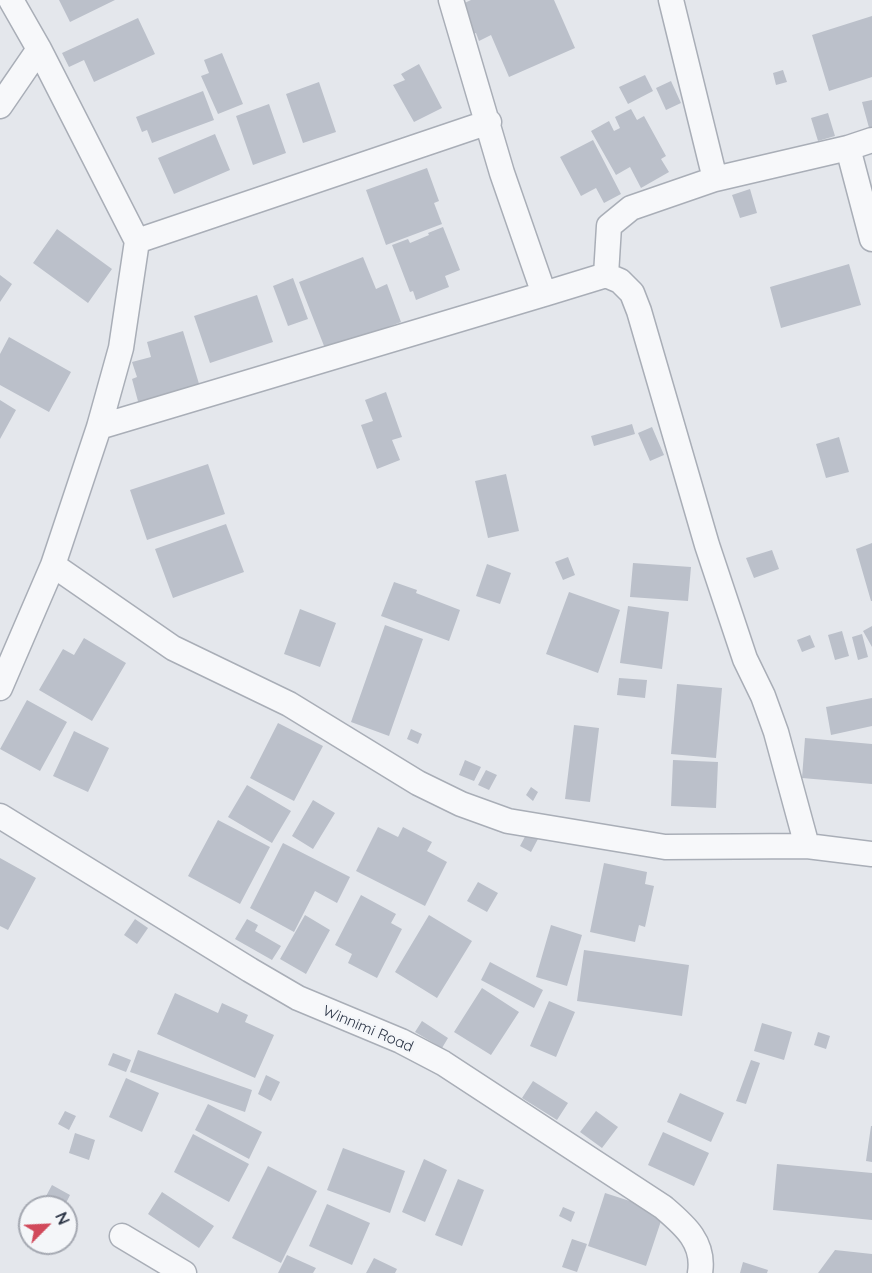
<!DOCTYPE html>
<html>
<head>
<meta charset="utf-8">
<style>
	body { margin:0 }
	#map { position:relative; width:872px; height:1273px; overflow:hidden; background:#e4e7ec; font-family:Quicksand,sans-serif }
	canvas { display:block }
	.north { position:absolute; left:18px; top:1195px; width:60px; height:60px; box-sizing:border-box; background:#f4f6f9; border:2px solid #a4a8b1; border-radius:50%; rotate:66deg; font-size:16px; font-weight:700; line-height:24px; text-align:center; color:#2b3445 }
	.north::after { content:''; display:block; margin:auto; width:21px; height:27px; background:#d1495b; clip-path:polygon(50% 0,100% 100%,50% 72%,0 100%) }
</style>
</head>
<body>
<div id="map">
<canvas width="872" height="1273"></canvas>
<div class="north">N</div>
</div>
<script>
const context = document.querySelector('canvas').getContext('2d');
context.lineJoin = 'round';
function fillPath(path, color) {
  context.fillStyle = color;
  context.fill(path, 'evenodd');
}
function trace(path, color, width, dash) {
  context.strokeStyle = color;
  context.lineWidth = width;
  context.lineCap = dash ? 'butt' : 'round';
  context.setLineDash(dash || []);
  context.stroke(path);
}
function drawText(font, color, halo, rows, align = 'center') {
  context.font = font + ' Quicksand,sans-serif';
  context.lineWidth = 5;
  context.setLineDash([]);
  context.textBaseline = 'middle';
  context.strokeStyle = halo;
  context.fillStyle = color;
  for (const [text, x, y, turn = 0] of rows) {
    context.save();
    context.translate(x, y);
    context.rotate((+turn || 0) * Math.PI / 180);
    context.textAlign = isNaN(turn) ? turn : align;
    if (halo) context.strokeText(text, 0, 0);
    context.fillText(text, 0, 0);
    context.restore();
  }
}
const building = new Path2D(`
	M59 0H115L70 22Z
	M471 0H554L575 48 509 77 491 35 479 41 476 33 470 35 458 6Z
	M872 16V77L829 91 812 35Z
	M138 18 155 54 94 82 84 60 69 67 62 53Z
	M222 53 243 104 218 114 201 76 209 73 204 60Z
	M419 64 442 108 414 122 393 85 405 80 401 74Z
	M783 70 787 82 776 85 773 73Z
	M645 75 653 91 628 104 619 87Z
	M671 81 681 103 666 110 656 88Z
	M319 82 336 132 303 143 286 94Z
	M203 91 214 120 152 143 147 130 142 132 136 117Z
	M872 100V135H871L862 102Z
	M269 104 286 153 253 165 236 116Z
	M631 109 637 120 644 116 666 156 661 159 669 172 641 188 630 167 616 175 591 131 609 121 614 131 620 128 615 117Z
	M828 113 835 136 818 141 811 118Z
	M215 134 230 170 174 194 158 158Z
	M593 140 621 194 604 203 596 188 581 196 560 157Z
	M427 168 439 201 434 203 442 224 386 245 366 190Z
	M750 189 757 213 740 218 732 195Z
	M443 227 460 270 445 276 449 287 416 300 413 291 410 292 392 245 408 239 410 243 429 235 428 233Z
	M57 229 112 269 88 303 33 263Z
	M363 257 376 289 387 284 401 322 326 351 299 282Z
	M849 264 861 305 781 328 770 287Z
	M0 275 12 284 0 302Z
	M293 278 308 319 288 326 273 286Z
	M257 295 273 342 210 363 194 316Z
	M183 331 200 387 139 405 132 379 137 377 132 362 151 357 147 342Z
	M9 337 71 372 49 412 0 385V354Z
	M386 392 402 437 392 440 400 460 377 469 361 425 373 421 365 400Z
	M0 400 16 410 0 439Z
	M632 424 635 434 594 446 591 436Z
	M652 427 664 455 650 461 638 433Z
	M839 437 849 472 826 478 816 444Z
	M208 464 225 514 147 540 130 490Z
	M506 474 519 531 488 538 475 481Z
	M226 524 244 572 173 598 155 549Z
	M872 543V601H871L856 549Z
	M772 550 779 569 754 578 746 558Z
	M568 557 575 575 563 580 555 562Z
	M633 563 691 567 688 601 630 597Z
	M487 564 511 573 500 604 476 596Z
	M394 582 417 590 416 593 460 610 449 641 381 616Z
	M569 592 620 610 598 673 546 654Z
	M628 606 669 612 662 669 620 663Z
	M300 609 336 623 320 667 284 654Z
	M385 625 423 639 389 736 351 722Z
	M872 626V647L863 631Z
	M842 631 849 656 835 660 828 635Z
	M862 634 868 657 858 660 852 637Z
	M810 635 815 647 802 652 797 640Z
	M84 638 126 663 92 721 39 690 63 649 74 655Z
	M619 678 647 680 645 698 617 695Z
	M677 684 722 688 716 758 671 754Z
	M872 698V726L831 735 826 707Z
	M27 700 67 722 40 771 0 749Z
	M278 723 323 746 294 801 250 778Z
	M574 725 599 728 590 802 565 799Z
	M411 729 422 734 418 744 407 739Z
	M74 731 109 748 88 792 53 776Z
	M805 738 872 744V784L802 778Z
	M465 760 481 767 474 781 459 775Z
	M673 760 718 762 716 808 671 806Z
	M486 770 497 775 489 790 478 785Z
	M247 785 291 811 272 843 228 817Z
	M531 787 538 792 533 801 526 795Z
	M313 800 335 813 313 849 292 836Z
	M218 820 270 847 240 904 188 876Z
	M378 827 398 837 403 827 432 842 427 851 447 862 425 906 356 871Z
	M528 831 539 837 531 852 520 846Z
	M283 843 350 877 337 903 315 891 294 932 250 908Z
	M0 858 36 878 8 930 0 926Z
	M604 863 647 872 645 884 654 886 645 927 639 925 635 942 590 932Z
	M478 882 498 893 487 912 467 901Z
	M361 895 396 914 391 923 402 929 377 978 348 963 352 954 335 945Z
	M305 915 330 930 306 974 280 959Z
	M429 915 472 941 437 998 395 972Z
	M135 919 148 928 137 944 124 935Z
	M247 919 258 925 255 931 281 946 272 960 235 939Z
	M551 925 582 935 567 986 536 977Z
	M584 950 689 965 682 1016 577 1001Z
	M490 962 543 990 534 1008 481 980Z
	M482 988 519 1012 491 1055 454 1032Z
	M175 993 218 1013 222 1003 248 1015 245 1022 274 1035 255 1078 157 1034Z
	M549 1001 575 1012 556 1057 530 1046Z
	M422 1021 448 1038 442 1048 415 1032Z
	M762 1023 792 1032 784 1060 754 1051Z
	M818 1032 830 1036 826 1049 814 1045Z
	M138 1050 252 1090 245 1112 130 1072Z
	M113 1053 131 1060 126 1072 108 1065Z
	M751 1060 760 1063 746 1104 736 1101Z
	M266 1075 280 1082 271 1101 258 1094Z
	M126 1078 159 1093 142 1132 109 1117Z
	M533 1081 568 1103 557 1120 522 1098Z
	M680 1093 724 1113 711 1142 667 1122Z
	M208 1104 262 1132 249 1159 195 1130Z
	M65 1111 76 1116 69 1130 58 1124Z
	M596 1111 618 1127 602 1148 580 1132Z
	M871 1126H872V1162L866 1161Z
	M663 1132 709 1153 694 1186 648 1165Z
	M75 1133 95 1140 89 1160 69 1153Z
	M193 1134 249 1164 229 1202 174 1172Z
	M343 1148 405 1171 390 1213 327 1190Z
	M424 1159 447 1170 425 1222 402 1212Z
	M777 1164 872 1173V1220L773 1210Z
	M268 1166 317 1191 281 1263 232 1238Z
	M458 1179 484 1190 462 1246 435 1235Z
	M52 1185 70 1195 64 1207 45 1198Z
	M162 1192 214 1226 199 1248 148 1214Z
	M605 1193 664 1212 646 1266 588 1246Z
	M327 1204 370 1223 352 1265 309 1246Z
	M563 1207 575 1212 571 1222 559 1216Z
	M572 1239 587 1244 577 1272 562 1267Z
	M835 1250 872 1254V1273H818Z
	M287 1255 316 1268 313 1273H278Z
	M374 1258 397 1269 395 1273H366Z
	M743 1262 768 1270 767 1273H740Z`);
const street = new Path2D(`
	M451 0 502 173 544 294 606 275 620 281 632 293 639 311 707 545 745 659 763 696 776 732 807 846
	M671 0 715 179
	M0 106 39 49
	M848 148 872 239
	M137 241 489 122
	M606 275 609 226 631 208 715 179 848 148 872 140
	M99 427 544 294
	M53 565 173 648 289 704 418 783 461 804 508 821 665 847 807 846 872 854
	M0 688 53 565 99 427 121 348 137 241 39 49 11 0
	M0 816 250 970 298 998 401 1041 443 1063 663 1207C684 1225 705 1242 700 1273
	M122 1236 184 1273`);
const streetNames = [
	["Winnimi Road",368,1029,23]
];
fillPath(building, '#bbc0ca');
trace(street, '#a9aeb7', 27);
trace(street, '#f7f8fa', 24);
drawText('15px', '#2b3445', '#f4f6f9', streetNames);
</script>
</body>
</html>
